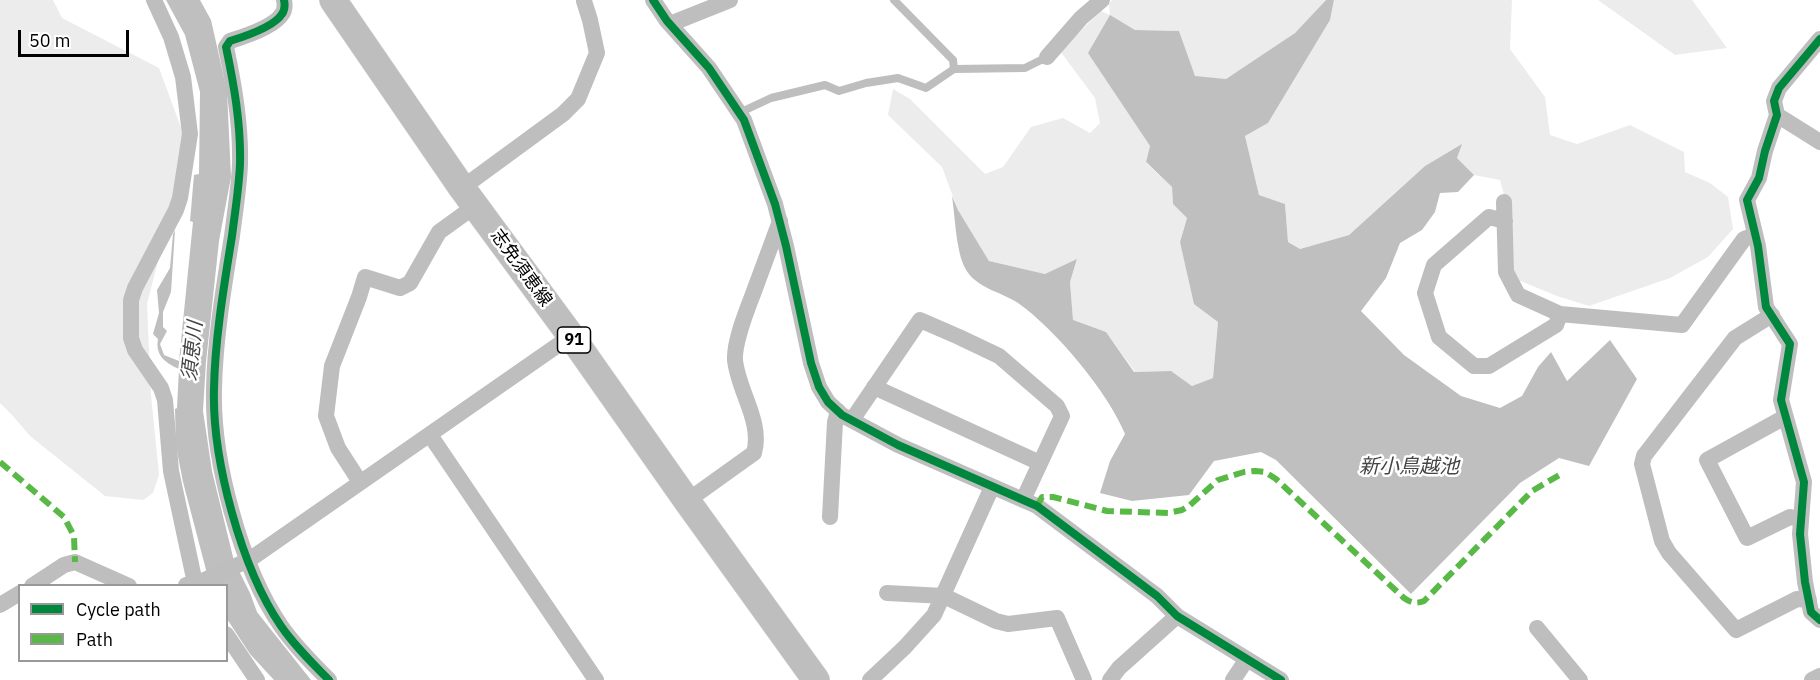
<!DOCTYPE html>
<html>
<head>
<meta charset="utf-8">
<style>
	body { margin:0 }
	#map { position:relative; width:1820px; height:680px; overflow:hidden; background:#fff; font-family:"IBM Plex Sans",sans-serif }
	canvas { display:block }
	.legend { position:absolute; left:18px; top:584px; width:210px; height:78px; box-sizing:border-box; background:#fff; border:2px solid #999; margin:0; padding:8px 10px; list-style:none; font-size:18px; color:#000 }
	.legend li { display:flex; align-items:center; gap:12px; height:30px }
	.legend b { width:30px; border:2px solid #999 }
	.scale { position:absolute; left:18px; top:30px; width:111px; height:27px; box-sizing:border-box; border:3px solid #000; border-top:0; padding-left:8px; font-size:18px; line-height:21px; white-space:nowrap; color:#000; -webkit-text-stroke:4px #fff; paint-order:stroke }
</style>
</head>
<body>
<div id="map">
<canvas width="1820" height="680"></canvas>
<ul class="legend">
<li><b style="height:8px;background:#00873e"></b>Cycle path</li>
<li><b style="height:8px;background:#58b947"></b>Path</li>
</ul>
<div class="scale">50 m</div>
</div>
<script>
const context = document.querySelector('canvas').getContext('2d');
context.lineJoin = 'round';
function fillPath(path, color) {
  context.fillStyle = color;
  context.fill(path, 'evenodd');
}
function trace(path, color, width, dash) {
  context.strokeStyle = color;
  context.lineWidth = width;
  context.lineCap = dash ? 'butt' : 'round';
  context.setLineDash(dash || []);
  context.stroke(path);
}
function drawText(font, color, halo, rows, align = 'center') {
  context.font = font + ' "IBM Plex Sans","Noto Sans JP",sans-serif';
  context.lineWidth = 5;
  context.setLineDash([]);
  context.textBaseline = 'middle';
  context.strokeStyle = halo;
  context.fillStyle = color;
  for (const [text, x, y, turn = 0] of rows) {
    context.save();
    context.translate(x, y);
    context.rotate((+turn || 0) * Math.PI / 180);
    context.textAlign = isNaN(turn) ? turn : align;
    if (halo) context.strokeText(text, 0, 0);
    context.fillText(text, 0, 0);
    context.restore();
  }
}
const green = new Path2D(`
	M0 0H53L62 18 159 68 183 133 173 203 147 304 151 395 159 475 153 493 143 500 105 496 30 436 13 416 0 403Z
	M1112 0H1326L1295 33 1226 79 1195 77 1179 31 1135 30 1110 16 1089 53 1150 146 1146 163 1172 187 1173 204 1187 218 1180 242 1218 322 1213 378 1192 386 1171 371 1135 372 1106 332 1073 321 1070 282 1077 260 1045 274 989 261 958 210 942 167 888 115 893 89 910 99 985 174 1003 167 1031 127 1063 118 1090 133 1100 123 1095 98 1060 51 1101 11 1110 15 1109 4Z
	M1334 0H1512L1510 49 1545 97 1550 135 1577 144 1630 125 1684 152 1685 172 1710 183 1728 197 1733 229 1708 257 1670 278 1589 306 1557 296 1518 280 1507 262 1511 220 1500 180 1474 175 1457 158 1461 145 1425 166 1349 235 1300 249 1288 242 1285 204 1259 195 1245 136 1268 123 1330 20Z
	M1598 0H1692L1727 48 1675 55Z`);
const water = new Path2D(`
	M166 0H200L211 20 227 91 231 177 219 241 206 362 203 411 212 471 234 561 250 593 257 612 311 680H274L250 654 227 619 226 586 210 585 183 482 176 446 175 409 177 408 179 369C165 363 155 355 158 339L153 334 159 313 157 290 170 268 173 234 175 230 171 292 163 312V327L167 331 160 344 164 355 179 361 193 222 190 221 194 175 199 174 200 92 185 35Z
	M1326 0H1334L1330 20 1268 123 1245 136 1259 195 1285 204 1288 242 1300 249 1349 235 1425 166 1462 144 1457 158 1474 175 1458 192 1440 193 1435 212 1422 230 1400 243 1386 278 1361 311 1404 355 1461 396 1500 408 1522 396 1538 367 1551 352 1567 381 1610 340 1637 379 1589 466 1559 458 1520 483 1411 594 1276 460 1261 452 1214 461 1189 495 1132 501 1100 493 1110 461 1125 434C1108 392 1055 329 1018 303 1002 292 975 288 965 268 956 251 955 216 952 196L958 210 989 261 1045 274 1077 259 1070 282 1073 320 1106 332 1134 372 1171 371 1192 386 1213 378 1218 322 1194 304 1180 242 1187 218 1173 204 1172 187 1146 162 1150 146 1088 53 1110 15 1135 30 1179 31 1195 76 1226 79 1295 33Z`);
const lane = new Path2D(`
	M954 69 1025 68 1047 57
	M739 113 771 98 825 85 839 91 866 83 898 78 926 88 954 69 953 60 894 0`);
const street = new Path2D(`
	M154 0 171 37 183 77 190 134 180 198 176 210 135 288 131 300V338L135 350 161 388 165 400 171 471 195 583
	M284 0C285 5 285 10 282 14 274 27 243 37 230 41L226 47C234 85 241 124 240 164 239 188 235 212 232 236 224 286 215 338 214 389 212 459 241 568 281 626 294 645 312 663 329 680
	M653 0 667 21 709 68 744 120 775 204 786 246 811 363 819 387 828 402 842 415 898 445 1037 506 1157 596 1177 616 1281 680
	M670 24 730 0
	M1820 39 1779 88 1774 101 1777 115 1765 151 1759 178 1747 200 1758 246 1766 307 1790 344 1781 400 1804 482 1800 534 1805 582 1811 612 1820 620
	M1047 57 1081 18 1102 0
	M1777 115 1820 142
	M462 188 563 114 578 99 597 53 590 20 584 1
	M1504 202 1506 272 1518 295 1560 314 1682 325 1744 239 1755 235
	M1505 221 1489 217 1434 265 1425 293 1439 337 1474 366H1489L1556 325 1560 314
	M1772 315 1735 338 1644 456 1642 464 1662 541 1669 553 1736 630 1797 599 1809 600
	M874 387 1040 463
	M1785 417 1707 460 1747 538 1790 517 1801 519
	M852 420 920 320 959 337 999 356 1057 406 1062 416 1023 500
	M430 435 596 680
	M360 482 338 448 326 416 332 366 359 297 365 277 400 288 410 283 439 232 475 206
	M687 501 754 453C763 422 738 391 735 360 734 342 746 312 753 294 762 270 771 245 780 221
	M830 517 835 422 838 411
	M186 585 202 581 249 560 571 336
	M32 586 64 565 75 562 129 586
	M887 593 944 596 996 621 1008 624 1057 618 1084 680
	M0 605 20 593
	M1537 628 1580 680
	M226 634 257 680
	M870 680 905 647 934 615 992 487
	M1110 680 1119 668 1177 616
	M1233 680 1247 659
	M1812 680 1820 676`);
const primary = new Path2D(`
	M333 0 462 188 571 336 687 501 816 680`);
const quiet = new Path2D(`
	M0 462 64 517 74 536 75 562
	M1037 506 1042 497H1053L1107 511 1168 513 1182 510 1189 506 1218 480 1244 472 1255 471 1265 472 1276 479 1404 598C1411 603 1416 604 1424 601L1532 491 1563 473`);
const cycleway = new Path2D(`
	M284 0C285 5 285 10 282 14 274 27 243 37 230 41L226 47C234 85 241 124 240 164 239 188 235 212 232 236 224 286 215 338 214 389 212 459 241 568 281 626 294 645 312 663 329 680
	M653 0 667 21 709 68 744 120 775 204 786 246 811 363 819 387 828 402 842 415 898 445 1037 506 1157 596 1177 616 1281 680
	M1820 39 1779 88 1774 101 1777 115 1765 151 1759 178 1747 200 1758 246 1766 307 1790 344 1781 400 1804 482 1800 534 1805 582 1811 612 1820 620`);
const shields = [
	[574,340,33]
];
const shieldNames = [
	["91",574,340]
];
const streetNames = [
	["志免須恵線",521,268,54]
];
const waterNames = [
	["須恵川",193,351,-84],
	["新小鳥越池",1409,467]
];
fillPath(green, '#ececec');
fillPath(water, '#bfbfbf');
trace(primary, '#dbdbdb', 28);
trace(lane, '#bebebe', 8);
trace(street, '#bebebe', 16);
trace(primary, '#bebebe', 27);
trace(quiet, '#58b947', 6, [12, 6]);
trace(cycleway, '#00873e', 8);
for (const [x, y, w] of shields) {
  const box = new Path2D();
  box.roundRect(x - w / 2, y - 13, w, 26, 4.5);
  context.fillStyle = '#fff';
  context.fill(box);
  trace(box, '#000', 1.5);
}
drawText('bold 16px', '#000', null, shieldNames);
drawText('18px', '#000', '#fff', streetNames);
drawText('italic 20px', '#444', '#fff', waterNames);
</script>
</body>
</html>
